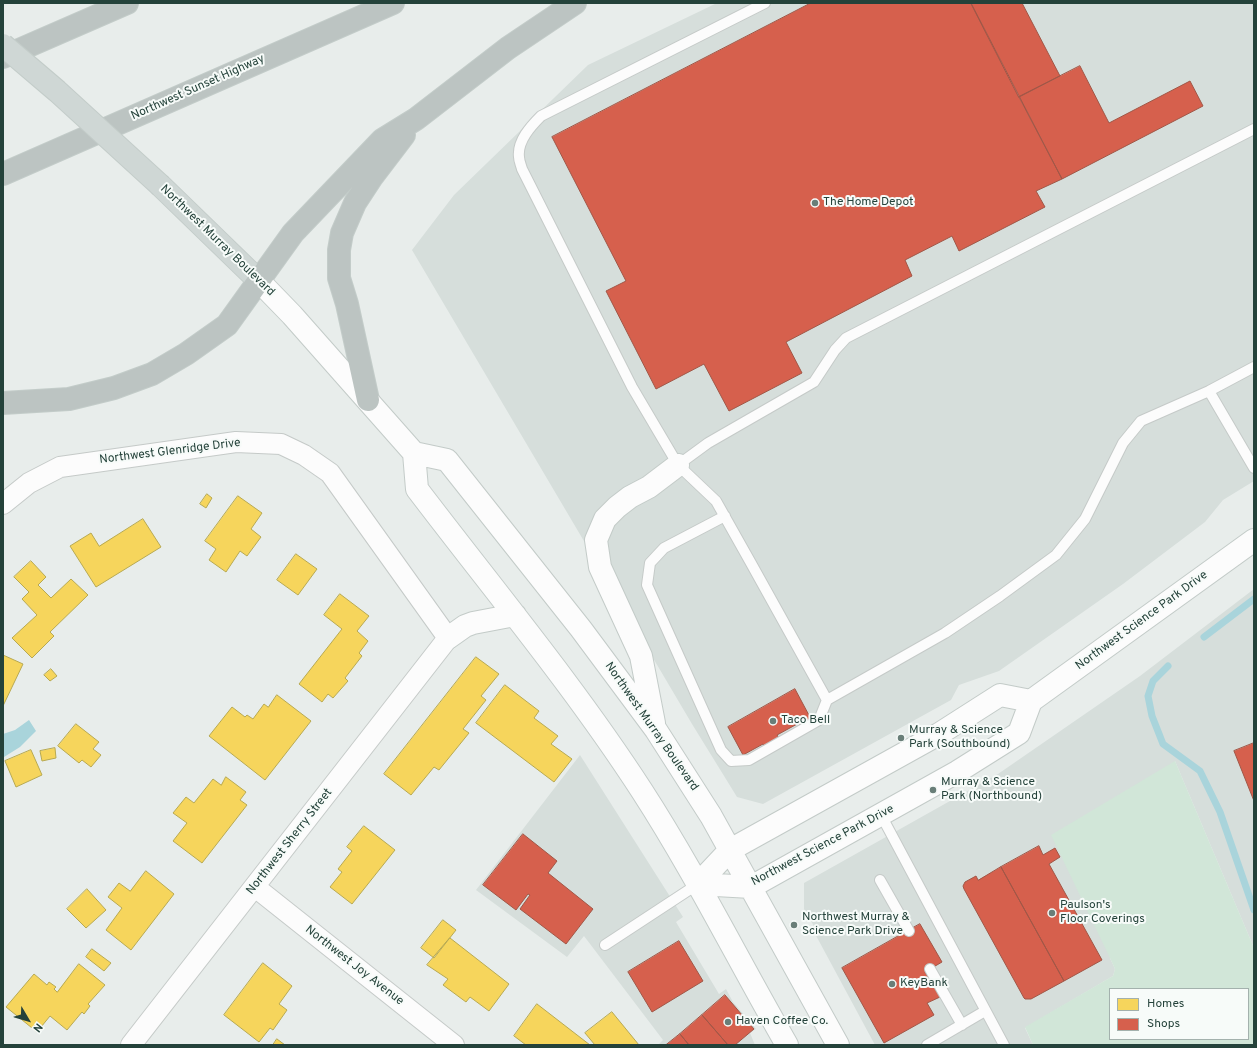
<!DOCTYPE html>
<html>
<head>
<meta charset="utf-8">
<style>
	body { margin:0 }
	#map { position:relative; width:1257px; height:1048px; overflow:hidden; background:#e8edeb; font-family:Overpass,sans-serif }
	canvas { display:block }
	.frame { position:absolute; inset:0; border:4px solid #24423a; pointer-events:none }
	.legend { position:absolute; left:1109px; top:988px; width:140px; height:52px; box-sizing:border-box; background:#f7fbf9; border:1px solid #a3b1ad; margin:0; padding:5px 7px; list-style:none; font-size:12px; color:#24423a }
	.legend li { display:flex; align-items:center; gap:8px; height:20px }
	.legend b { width:20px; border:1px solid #a3b1ad }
	.north { position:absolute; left:8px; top:1000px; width:40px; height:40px; -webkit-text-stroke:3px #f7fbf9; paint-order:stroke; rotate:128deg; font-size:11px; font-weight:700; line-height:16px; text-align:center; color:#24423a }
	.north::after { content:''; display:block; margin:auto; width:14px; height:18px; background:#24423a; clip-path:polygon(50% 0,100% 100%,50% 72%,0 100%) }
</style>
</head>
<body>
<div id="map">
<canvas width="1257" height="1048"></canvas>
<div class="frame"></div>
<ul class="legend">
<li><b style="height:11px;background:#f6d55c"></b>Homes</li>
<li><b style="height:11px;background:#d6604d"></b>Shops</li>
</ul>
<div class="north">N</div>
</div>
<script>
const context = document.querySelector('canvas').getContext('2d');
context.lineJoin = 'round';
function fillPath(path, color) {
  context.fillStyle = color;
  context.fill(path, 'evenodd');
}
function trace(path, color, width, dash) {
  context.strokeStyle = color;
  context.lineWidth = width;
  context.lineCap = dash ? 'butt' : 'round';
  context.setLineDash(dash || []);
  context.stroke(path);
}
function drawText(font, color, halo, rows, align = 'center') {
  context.font = font + ' Overpass,sans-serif';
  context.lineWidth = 4;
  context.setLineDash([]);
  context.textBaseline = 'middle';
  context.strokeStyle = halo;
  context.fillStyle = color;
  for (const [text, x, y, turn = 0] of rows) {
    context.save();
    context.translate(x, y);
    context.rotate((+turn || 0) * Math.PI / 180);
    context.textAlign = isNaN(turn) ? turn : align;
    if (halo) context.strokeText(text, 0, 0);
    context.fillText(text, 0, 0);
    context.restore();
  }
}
const built = new Path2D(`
	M717 3H1254V481L1223 500 1205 522 1123 584 999 671 959 685 951 700 763 804 737 797 692 724 412 250 454 195 588 65Z
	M1254 589V948L1175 761 1110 958 1115 969 1113 976 1025 1028 1033 1045H875L813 930 815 928 804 909V883L998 774 1140 676Z
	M580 755 683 917 676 922 719 994 726 989 733 1002 756 1029 750 1033 755 1045H658L663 1040 584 936 567 957 476 890Z`);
const green = new Path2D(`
	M1175 761 1254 948V1045H1033L1025 1027 1113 976 1115 969 1110 958 1051 835ZM1110 989H1248V1039H1110Z`);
const water = new Path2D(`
	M29 720 36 731 20 747 4 757 3 755V734L15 730Z`);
const homes = new Path2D(`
	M207 494 212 498 206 508 200 504Z
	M238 496 262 513 251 529 261 537 247 556 240 551 226 572 209 560 216 549 205 541Z
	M143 519 161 547 96 587 70 546 91 533 99 546Z
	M296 554 317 569 298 595 277 580Z
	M31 561 46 577 38 585 51 598 71 579 88 595 50 632 54 636 32 658 12 638 37 615 22 599 29 592 14 577Z
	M340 594 369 616 357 631 368 641 359 653 362 656 345 678 348 681 333 698 328 694 322 702 299 684 342 629 324 615Z
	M3 655 23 664 3 706Z
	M476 657 499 674 481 696 486 700 463 729 469 733 439 770 434 767 411 795 384 774Z
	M51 669 57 676 50 681 44 675Z
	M505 685 539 711 534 718 558 736 551 744 572 759 554 782 476 723Z
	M277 695 311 721 265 780 209 736 232 707 245 717 247 715 253 719 264 704 268 707Z
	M76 724 99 742 93 749 101 755 91 767 82 760 79 763 58 746Z
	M55 748 56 758 42 761 40 751Z
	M31 750 42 775 16 787 5 761Z
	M226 777 246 792 240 800 247 805 202 863 173 841 187 823 173 813 186 797 194 803 213 779 221 785Z
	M364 826 395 850 352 904 330 887 342 872 338 869 352 851 347 847Z
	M146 871 174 894 131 950 106 930 122 908 108 897 119 883 130 891Z
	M87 889 106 910 86 928 67 909Z
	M443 920 456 930 434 958 421 948Z
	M450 938 509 984 489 1011 470 997 466 1002 443 985 448 979 427 965Z
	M92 949 111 963 104 971 86 957Z
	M263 963 292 986 279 1004 287 1010 273 1030 270 1028 259 1042 224 1015Z
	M79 964 105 985 88 1004 90 1006 84 1014 82 1012 67 1030 50 1016 37 1032 6 1007 34 974 47 985 49 982 56 987 54 989 57 992Z
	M537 1004 590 1045H526L514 1036Z
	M612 1012 639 1045H595L585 1033Z
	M277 1039 285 1045H273Z`);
const shops = new Path2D(`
	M811 3H971L1062 179 1036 191 1045 207 959 251 952 236 905 260 912 276 786 342 802 373 729 411 704 364 656 389 606 291 626 281 552 137Z
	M971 3H1022L1060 76 1019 97Z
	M1080 66 1109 123 1190 81 1203 106 1062 179 1019 97Z
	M795 689 811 719 800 726 799 723 777 735 779 738 764 746 763 744 743 755 728 727Z
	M1254 743V801L1234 751Z
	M523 834 557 861 548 873 593 909 566 944 520 909 530 895 528 894 516 910 483 885Z
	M1039 846 1043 855 1055 848 1060 857 1049 864 1102 960 1064 981 1001 867Z
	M1001 867 1064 981 1031 999H1025L1024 998 964 889 963 886 965 882 976 876 978 880Z
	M920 924 942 962 925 972 940 997 927 1003 934 1015 884 1043 842 968Z
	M679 941 703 981 652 1012 628 972Z
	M725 995 754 1029 735 1045H728L702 1015Z
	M702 1015 728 1045H689L680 1034Z
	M680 1034 689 1045H666Z`);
const stream = new Path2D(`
	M1204 637 1254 599
	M1168 666 1153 681 1148 696 1152 716 1163 744 1200 771 1220 812 1254 910`);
const lane = new Path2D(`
	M765 3 541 116C531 126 517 141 519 157 519 161 521 165 522 169L632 387 678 465 716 501 752 565 827 700 945 633 1000 596 1056 555 1085 519 1123 443 1141 421 1209 391 1254 367
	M1209 391 1254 468
	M678 465 708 443 814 382 835 350 846 338 1254 129
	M725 516 664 548 650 563 647 585 721 750 731 761 749 760 819 720 827 700
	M881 815 1004 1045
	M880 880 909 931
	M605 945 698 884
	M930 969 962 1025
	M927 1045 985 1011`);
const street = new Path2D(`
	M3 504 29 483 60 467 236 442 281 444 304 455 330 473 448 638 131 1045
	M255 887 454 1045`);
const secondary = new Path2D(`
	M259 281 292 315 414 453 447 460 581 629 656 730 711 816 838 1045
	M414 453 417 489C493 589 574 686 642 791 695 873 738 960 787 1045
	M448 638 465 626 473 623 515 615
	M654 723 641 656 600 567 596 540 605 519 617 507 630 497 649 487 678 465
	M698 884 751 887 957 772 1019 733 1031 701 1254 540
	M698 884 730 850 939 734 1000 695 1031 701`);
const primary = new Path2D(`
	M161 186 259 281`);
const highway = new Path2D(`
	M3 57 127 3
	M3 174 393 3
	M368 400 347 304 339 278V250L342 233 355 203 372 177 404 135
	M3 403 69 399 114 388 152 374 186 354 227 325 293 233 382 140 416 119 508 48 575 3`);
const primaryBridge = new Path2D(`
	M3 45 57 91 161 186`);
const markers = [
	[815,203,4,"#697e78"],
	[773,721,4,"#697e78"],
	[901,738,4,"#697e78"],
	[933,790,4,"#697e78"],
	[1052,913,4,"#697e78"],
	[794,925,4,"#697e78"],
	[892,984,4,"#697e78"],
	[728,1022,4,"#697e78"]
];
const streetNames = [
	["Northwest Sunset Highway",198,88,-24],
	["Northwest Murray Boulevard",217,241,44],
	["Northwest Glenridge Drive",170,452,-7],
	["Northwest Science Park Drive",1142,621,-36],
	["Northwest Murray Boulevard",651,727,55],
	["Northwest Sherry Street",290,842,-52],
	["Northwest Science Park Drive",823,846,-28],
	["Northwest Joy Avenue",354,966,38]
];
const poiNames = [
	["The Home Depot",823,203],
	["Taco Bell",781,721],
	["Murray & Science",909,731],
	["Park (Southbound)",909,745],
	["Murray & Science",941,783],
	["Park (Northbound)",941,797],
	["Paulson's",1060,906],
	["Floor Coverings",1060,920],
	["Northwest Murray &",802,918],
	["Science Park Drive",802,932],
	["KeyBank",900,984],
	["Haven Coffee Co.",736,1022]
];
fillPath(built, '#d6dedb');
fillPath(green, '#d1e6d8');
fillPath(water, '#a9d4db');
fillPath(homes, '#f6d55c');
trace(homes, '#b7a952', 1);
fillPath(shops, '#d6604d');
trace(shops, '#a15747', 1);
trace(stream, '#a9d4db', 7);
trace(lane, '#c5cac8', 12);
trace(street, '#c5cac8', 22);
trace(secondary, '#c3cbc8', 24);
trace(primary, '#c3ccc9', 24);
trace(highway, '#c3ccc9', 24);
trace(lane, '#fcfcfc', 10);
trace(street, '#fcfcfc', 20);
trace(secondary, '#fcfcfc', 22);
trace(primary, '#cfd7d5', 22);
trace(highway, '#bcc4c2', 22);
trace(primaryBridge, '#c3ccc9', 24, []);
trace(primaryBridge, '#cfd7d5', 22);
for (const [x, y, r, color] of markers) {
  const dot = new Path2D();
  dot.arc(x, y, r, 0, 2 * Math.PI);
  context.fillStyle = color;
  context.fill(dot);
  trace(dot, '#f7fbf9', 1.5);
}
drawText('12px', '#24423a', '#f7fbf9', streetNames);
drawText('12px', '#24423a', '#f7fbf9', poiNames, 'left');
</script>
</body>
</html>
